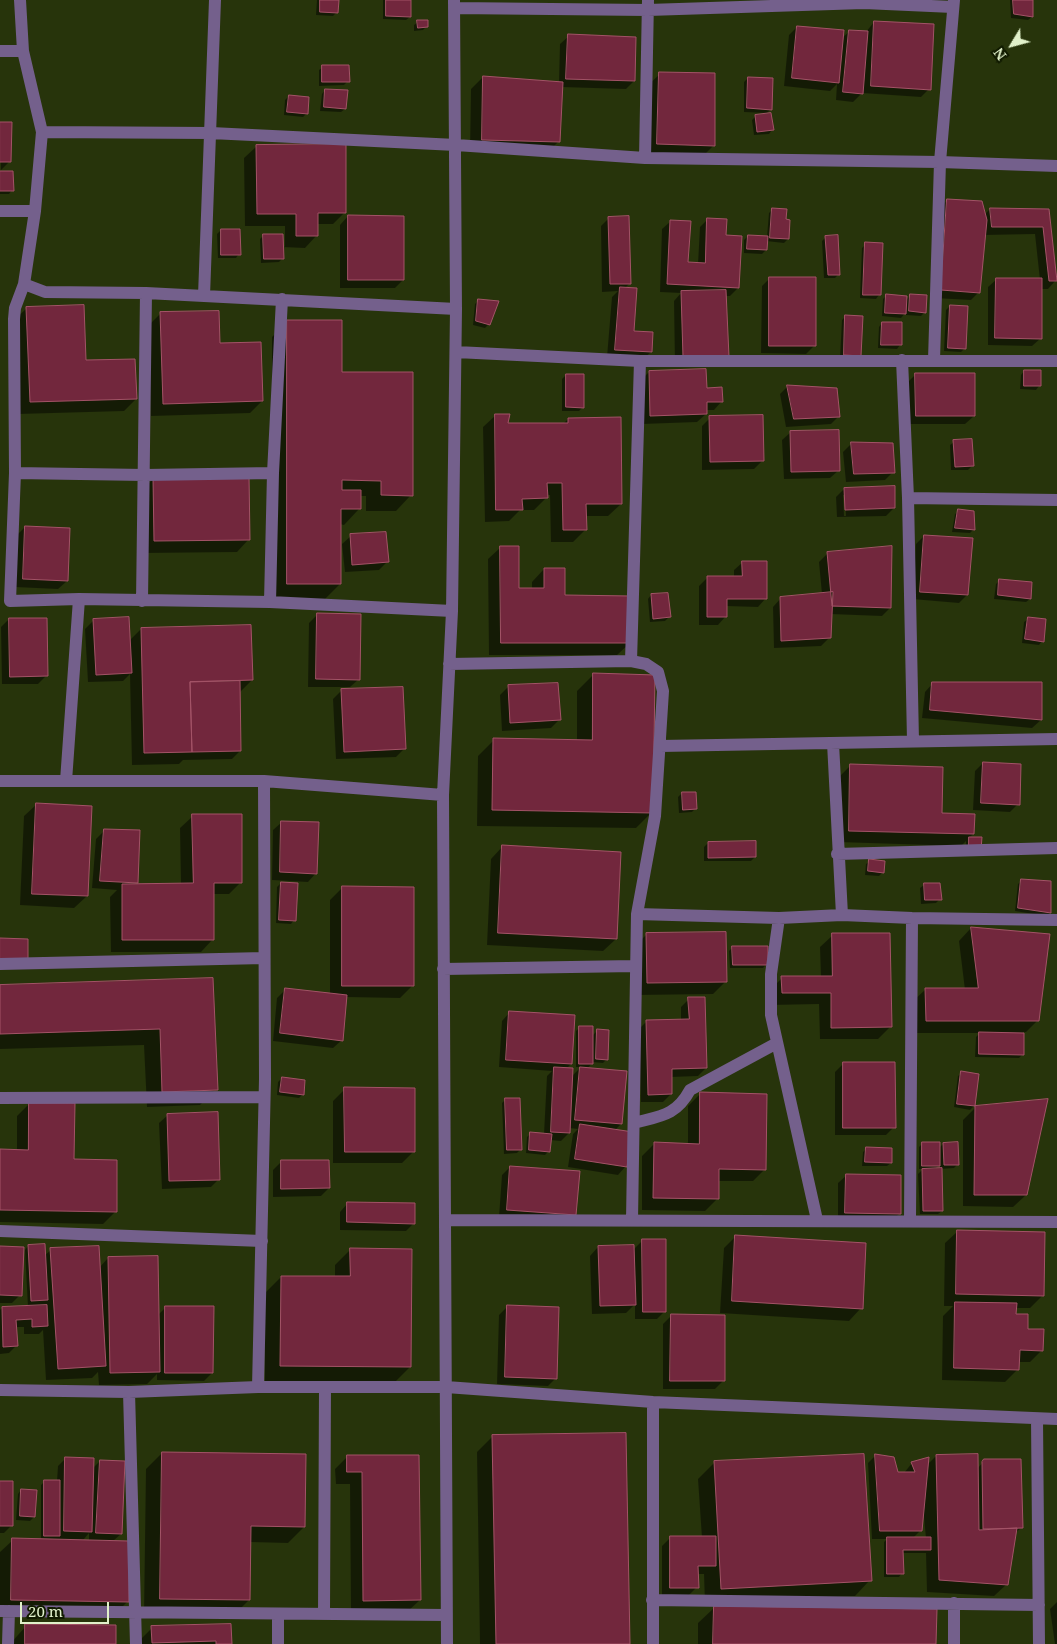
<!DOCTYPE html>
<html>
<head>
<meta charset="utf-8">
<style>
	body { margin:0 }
	#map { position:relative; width:1057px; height:1644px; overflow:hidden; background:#27340b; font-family:"Noto Serif",serif }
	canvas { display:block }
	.north { position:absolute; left:987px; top:20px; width:50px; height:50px; -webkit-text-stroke:4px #111b00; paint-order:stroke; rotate:233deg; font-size:14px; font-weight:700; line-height:20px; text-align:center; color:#e1f1ca }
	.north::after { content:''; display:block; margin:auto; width:18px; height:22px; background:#e1f1ca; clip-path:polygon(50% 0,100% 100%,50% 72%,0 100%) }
	.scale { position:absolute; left:20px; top:1602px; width:89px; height:22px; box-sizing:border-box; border:2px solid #e1f1ca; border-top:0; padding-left:6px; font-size:15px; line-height:18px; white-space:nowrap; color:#e1f1ca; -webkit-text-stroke:4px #111b00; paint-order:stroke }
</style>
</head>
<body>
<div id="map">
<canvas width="1057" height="1644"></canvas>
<div class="north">N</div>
<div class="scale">20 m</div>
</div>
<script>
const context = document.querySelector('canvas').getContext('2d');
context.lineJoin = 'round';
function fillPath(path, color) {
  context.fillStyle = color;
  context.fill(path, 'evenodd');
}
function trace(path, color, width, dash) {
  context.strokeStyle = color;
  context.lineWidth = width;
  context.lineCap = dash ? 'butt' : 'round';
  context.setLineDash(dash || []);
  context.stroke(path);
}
const shadow = new Path2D(`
	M317 0H338L337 12 333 16 316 15Z
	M383 0H410V17L406 20 383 19Z
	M1032 0V17L1028 20 1011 18 1010 0Z
	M418 22 427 26 423 30 414 31V25Z
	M874 22 929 89 921 97 862 93 853 102 836 100 837 84 830 91 784 86 789 35 797 27 842 38 850 31 866 32Z
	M569 36 634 81 626 89 561 87 559 141 546 154 470 152 471 89 483 77 559 83 560 44Z
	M323 67 348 81 344 85 319 86V70Z
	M660 74 714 145 702 157 646 155 647 86Z
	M748 78 771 109 767 113 744 112V82Z
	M325 90 345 109 341 112 320 111 322 94Z
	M289 96 306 114 303 117 284 115 285 100Z
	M756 116 772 130 769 134 754 135 752 120Z
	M0 123 9 162 0 171 1 170Z
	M257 146 345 212 333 224H317V235L305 248 282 247 283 258 279 262 261 263 260 239 264 235 285 247V226H245L244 158Z
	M0 172 12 190 9 194H0Z
	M948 200 984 215 990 209 1048 210 1056 280 1048 289H1041V338L1032 346 988 345V287L997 279 1040 280 1035 234 984 235 979 292 971 300 934 298 939 208Z
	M773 209 785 220 788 239 784 243 766 241V250L762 254 744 253V240L748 236 767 237 769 213Z
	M348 216 403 280 395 288H340V225Z
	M609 218 630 283 624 289 632 332 652 333 651 352 642 360 607 357 612 297 618 291 602 292 601 226Z
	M708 219 724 236 738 288 730 296H725L727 356 675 365 674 301 681 293 660 292 662 229 671 221 687 263 698 264 700 227Z
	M221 230 239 254 236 258H218L217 234Z
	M826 237 839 274 835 278H824L822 241Z
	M866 244 879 295 876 299 860 298 862 248Z
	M770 278 814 346 806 354 761 353 762 286Z
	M887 295 906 300 911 295 925 312 921 316 906 315V312L901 318 882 316 883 299Z
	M479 300 489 324 485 328 473 325 475 304Z
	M950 306 964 349 961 352 944 351 946 310Z
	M27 308 84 361 136 399 124 411 18 414 14 320Z
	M160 314 219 344 262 401 250 413 151 416 148 326Z
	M846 316 856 359 840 358 842 320Z
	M288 321 341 373 411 495 396 511H366V496H359V509L344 525 340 524V584L324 600H272V337Z
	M882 323 900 345 897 349 878 348 879 327Z
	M1024 371 1039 386 1036 390 1020 389 1021 375Z
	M649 372 705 389 722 401 714 410H706V414L697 422 642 424 641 380Z
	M916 374 974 416 965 424H908V382Z
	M566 375 583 407 579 411H562V379Z
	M788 386 839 416 831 424 786 427 780 394Z
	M496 415 506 424H563L568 419 621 504 608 516H585L586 529 573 542H551L550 495H546V498L534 510H520L509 521 485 522 483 427Z
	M710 418 763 460 754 469 702 470V426Z
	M791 432 839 470 830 478 784 479 782 440Z
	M954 442 972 466 968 470H951L950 445Z
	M851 444 893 472 885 480 846 482 843 452Z
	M153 479 249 539 237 552 143 553 141 491Z
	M844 489 894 508 886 516 837 517 836 497ZM843 495H845L846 516H844Z
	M959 511 974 529 970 533 952 532 955 514Z
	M25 527 67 581 58 589 15 587 17 535Z
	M351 536 387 562 379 570 345 572 342 544Z
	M924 536 967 595 959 603 912 599 916 544Z
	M501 547 518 589H532V582L544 569 564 597 630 643 617 655H489L488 559Z
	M891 547 890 608 882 616 830 614V637L821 646 774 648 773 607 781 598 822 594 819 562 827 554Z
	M743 562 766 598 758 607 726 606V616L718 625H699V586L708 577 734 578V570Z
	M1000 580 1030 599 1026 602 994 599 996 584Z
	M651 595 669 617 665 621 650 622 648 599Z
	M317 615 359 679 350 687H308L309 623Z
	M9 619 46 676 38 684H2L1 627Z
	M1028 619 1042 641 1039 645 1022 643 1024 622Z
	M93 621 129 641 141 629 252 680 240 692V751L232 759 183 760 179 764 132 765 130 674 123 681 88 682 85 629Z
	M593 675 652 812 636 828 477 826 478 756 494 740 577 741V691Z
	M933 683H1041V720L1032 728 922 718 925 692Z
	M508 687 559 720 551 728 502 731 500 695Z
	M341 691 404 749 396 757 336 759 333 699Z
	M983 763 1018 804 1010 812 973 810 975 771Z
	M851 765 973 834 968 839H981L966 853V841L961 846 838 842 839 777Z
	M682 793 696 808 692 812 679 813 678 797Z
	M37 804 87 896 74 908 20 905 24 816Z
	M193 816 241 882 229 894H213V939L201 952H111L110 897 117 890 92 888 96 839 104 831 136 883 134 885H181L180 828Z
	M282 822 316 873 308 882 272 880 273 830Z
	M708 843 755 857 751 861H704V847Z
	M503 846 616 939 603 951 487 945 491 859Z
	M870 861 883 872 879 876 865 875 866 864Z
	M1021 881 1050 913 1046 916 1015 911 1018 884Z
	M281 883 294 920 291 924 276 923 277 887Z
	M924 885 940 899 936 903 921 904 920 888Z
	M343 887 412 986 400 998 346 997 342 1040 333 1048 273 1041 277 998 286 989 330 994V900Z
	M971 928 1038 1020 1026 1032H1023V1054L1019 1058 975 1057 976 1037 980 1033H914L913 1001 926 989 965 990 959 941Z
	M647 934 726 981 713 994 635 995V946Z
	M833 935 890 1027 878 1039H820L819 1004 770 1005V990L782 978 821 977 820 947Z
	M733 947 767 964 763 968H730L729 951Z
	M212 980 216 1089 200 1105 147 1107 144 1045 0 1049V986Z
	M689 999 706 1068 698 1076 671 1077V1094L663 1102H641L639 1029 647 1021 681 1020V1007Z
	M510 1012 571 1064 566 1069 571 1077 581 1067H576V1031L580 1027 592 1036 597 1031 607 1059 603 1063 593 1062 587 1069 621 1124 614 1131 626 1166 618 1175 568 1167 573 1134 578 1129 569 1128V1133L561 1141 550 1140 549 1151 545 1155 526 1153 527 1137 531 1133 544 1134 547 1076 552 1071 499 1067 502 1021Z
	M843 1064 894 1127 886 1135H835V1072Z
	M962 1073 978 1075 974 1106 970 1110 954 1107 958 1076Z
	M282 1078 303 1094 299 1098 277 1095 278 1082Z
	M345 1089 414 1151 402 1163H333V1101Z
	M700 1094 765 1169 753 1181H718L717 1199 705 1211 642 1210V1156L654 1144H688V1106Z
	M506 1099 521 1149 517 1153 504 1154 502 1103Z
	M29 1104 115 1212 103 1224 0 1222V1150L17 1151V1116Z
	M975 1108 1026 1195 1013 1207 963 1206V1120Z
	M168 1115 219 1179 211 1187 162 1189 159 1123Z
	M923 1143 939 1148 943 1144 958 1164 954 1168 940 1169V1164L934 1170 942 1211 938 1214H920L918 1174 923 1169H919V1147Z
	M867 1148 891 1163 887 1166H862L863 1152Z
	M281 1162 329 1188 321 1196 273 1197V1170Z
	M510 1167 575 1214 499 1217 502 1175Z
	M847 1175 899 1214 891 1222 838 1221V1183Z
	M348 1203 414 1223 406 1231 340 1230V1212Z
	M958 1231 1042 1296 1030 1308H1015V1316L1042 1350 1030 1362H1018L1017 1370 1005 1382 942 1380 943 1316 953 1306H944L945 1243Z
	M736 1236 861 1308 849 1321 720 1313 724 1248Z
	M642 1241 665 1311 657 1319H635V1304L626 1313 592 1314 590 1256 598 1247 633 1250Z
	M28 1246 44 1256 51 1250 99 1268 108 1258 158 1315 166 1307 212 1373 204 1381 157 1380V1374L147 1384 99 1385 98 1372 92 1378 46 1380 43 1330 39 1334H24V1327H16L17 1345 9 1353 0 1354V1310L2 1308 28 1307 25 1250Z
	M0 1247 20 1295 12 1303H0Z
	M351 1249 410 1367 394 1383 265 1382V1293L281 1277 335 1278V1265Z
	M507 1307 556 1378 548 1386 497 1384 499 1315Z
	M671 1316 723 1381 715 1389H663V1324Z
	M493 1436 628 1644H480L477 1452Z
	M162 1453 304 1527 288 1543 250 1542 249 1600 233 1616 144 1614 146 1469Z
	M876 1455 897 1474 904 1473 912 1463 927 1465 936 1456 977 1469 985 1460 1021 1528 1014 1534 1007 1584 994 1596 927 1592 926 1553H902V1573L899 1577H884V1542L887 1539H872L868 1463ZM923 1507 926 1538H913L921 1530Z
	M418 1456 420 1600 407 1612H351L350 1484H336L335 1469 347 1457Z
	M66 1458 92 1469 100 1461 121 1534 113 1541 128 1601 115 1614 0 1612V1552L13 1540H41V1485L45 1481H57L58 1466ZM89 1533V1541H82L84 1539Z
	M714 1463 870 1580 855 1596 705 1604 704 1574H697V1587L689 1595H662V1546L670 1538H702L698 1479Z
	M0 1483 12 1525 4 1533H0Z
	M21 1490 34 1517 30 1521 16 1520 18 1494Z
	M1057 1602V1644H1055L1050 1609Z
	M714 1608 935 1644H698V1623Z
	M26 1626 115 1644H10Z
	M152 1628 231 1644H136Z`);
const building = new Path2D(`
	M320 0H339L338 13 320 12Z
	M386 0H411V17L386 16Z
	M1013 0H1033V17L1014 14Z
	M417 20H428V27L418 28Z
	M874 21 934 24 931 90 871 86Z
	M797 26 844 30 839 83 792 78Z
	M849 30 868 31 863 94 843 92Z
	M568 34 636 37 635 81 566 79Z
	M322 65H349L350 82H322Z
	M659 72 715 73V146L657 144Z
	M483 76 563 82 560 142 482 140Z
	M748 77 773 78 772 110 747 108Z
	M325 89 348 90 346 109 324 107Z
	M289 95 309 97 308 114 287 112Z
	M771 113 774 130 757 132 755 115Z
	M0 122H12L11 162H0Z
	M346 144V213H318V236H296V214H257L256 145Z
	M0 171H13L14 191H0Z
	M947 199 982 201 987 220 980 293 941 290Z
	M772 208 787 209 786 219 790 220 789 239 770 238Z
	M990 208 1049 209 1057 281H1049L1043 227H992Z
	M348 215 404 216V280H348Z
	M629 216 631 284H610L608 217Z
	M707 218 727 219 726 235 742 236 739 288 667 284 670 220 691 221 688 262 705 263Z
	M221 229H240L241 255H221Z
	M263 234H283L284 259H264Z
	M748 235 768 236 767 250 747 249Z
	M838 235 840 275H828L825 236Z
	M865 242 883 243 881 295H863Z
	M769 277H816V346H769Z
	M996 278H1042V339L995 338Z
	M620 287 637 288 634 331 653 332 652 352 615 350Z
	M726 290 729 357H683L681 291Z
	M886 294 907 296 906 314 885 313Z
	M910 294 927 295 926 313 909 311Z
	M478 299 499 301 490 325 476 321Z
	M84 305 86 360 135 359 137 399 30 402 26 307Z
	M950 305 968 306 966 349 948 348Z
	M219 311 220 343 261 342 263 401 163 404 160 312Z
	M845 315 863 316 861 356 844 355Z
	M287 320H342V372H413V496L381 495V481L342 480V490H361V509H341V584H287Z
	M882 322H902V345H881Z
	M706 369 707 388 722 387 723 402H707V414L650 416 649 371Z
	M1024 370H1041V386H1024Z
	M915 373H975V416H916Z
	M566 374H584V408L566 407Z
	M787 385 837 388 840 417 794 419Z
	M495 414H510L508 423H568V418L621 417 622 504H586L587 530H563L562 483H547L548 498 522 499 523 510H496Z
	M763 415 764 461 710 462 709 416Z
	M839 430 840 471 791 472 790 431Z
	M972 439 974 466 955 467 953 440Z
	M851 442 893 443 895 473 854 474Z
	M249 476 250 540 154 541 153 477Z
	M895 486V508L845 510 844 488Z
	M958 509 974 511 975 530 955 528Z
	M25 526 70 528 68 581 23 579Z
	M386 532 389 562 352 565 350 534Z
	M924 535 973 538 968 595 920 592Z
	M500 546H519V588H544V568H565V595L631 596V643H501Z
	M892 546 891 608 832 606 827 552Z
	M742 561H767V599H727V617H707V576H742Z
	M999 579 1032 582 1031 599 998 595Z
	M833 592 831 638 781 641 780 597Z
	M668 593 671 617 653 619 651 594Z
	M317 613 361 614 360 680 316 679Z
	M129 617 132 673 96 675 93 619Z
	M1028 617 1046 619 1044 642 1025 639Z
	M9 618H47L48 676 10 677Z
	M251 625 253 680 190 682 192 752 144 753 141 628Z
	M593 673 655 675 653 813 492 810 493 738 592 740Z
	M240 681 241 751 192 752 190 682Z
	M932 682H1042V720L930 710Z
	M558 683 561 720 510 723 508 685Z
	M403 687 406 749 344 752 341 689Z
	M983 762 1021 764 1020 805 981 803Z
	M850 764 943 767 942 813 975 814 974 834 849 831Z
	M682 792H696L697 809 683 810Z
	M36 803 92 806 88 896 32 894Z
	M192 814H242V883H214V940H122V884L193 883Z
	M281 821 319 822 317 874 280 872Z
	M104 829 140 830 138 883 100 881Z
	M969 837H982L981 850H969Z
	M756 841V857L708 858V842Z
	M502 845 621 852 617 939 498 933Z
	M869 859 885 861 884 873 868 871Z
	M1021 879 1051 881V913L1018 908Z
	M281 882 298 883 296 921 279 920Z
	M924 883H940L942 900H925Z
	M342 886 414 887V986H342Z
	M971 927 1050 934 1039 1021H926L925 988H978Z
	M726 932 727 982 647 983 646 933Z
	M832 933H890L892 1027 831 1028V993H782L781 976H832Z
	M0 938 28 939V960L0 959Z
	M732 946H768V965H733Z
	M213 978 218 1090 162 1092 160 1029 0 1034V985Z
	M285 988 347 995 343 1041 280 1033Z
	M688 997H705L707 1068 672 1069V1094L648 1095 646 1020 689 1019Z
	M509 1011 575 1015 572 1064 506 1060Z
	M579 1026H593V1064H579Z
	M597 1029 609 1030 608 1060 596 1059Z
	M979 1032 1024 1033V1055L979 1054Z
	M843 1062H895L896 1128H843Z
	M554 1067 573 1068 570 1133 551 1132Z
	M580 1067 627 1071 622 1124 575 1120Z
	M961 1071 979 1074 975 1106 957 1104Z
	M282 1077 305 1080 304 1095 280 1092Z
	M344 1087 415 1088V1152H345Z
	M700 1092 767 1094 766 1170 719 1169V1199L653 1198 654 1142 699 1144Z
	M505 1098H520L522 1150H507Z
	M1048 1099 1027 1195H974L975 1106Z
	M29 1103H75L74 1159 117 1160V1212L0 1210V1149L28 1150Z
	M218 1112 220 1180 169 1181 167 1114Z
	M580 1124 633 1132 627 1167 575 1159Z
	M530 1132 552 1134 550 1152 529 1150Z
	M922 1142H940V1166H922Z
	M958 1142 959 1165H944L943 1143Z
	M866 1147 892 1148V1163L865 1162Z
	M281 1160H329L330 1188 281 1189Z
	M510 1166 580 1171 576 1215 507 1210Z
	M942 1168 943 1211H923L922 1169Z
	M846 1174 901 1175V1214L845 1213Z
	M347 1202 415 1203V1224L347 1222Z
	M957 1230 1045 1232 1044 1296 956 1294Z
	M735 1235 866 1243 863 1309 732 1301Z
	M642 1239H666V1312H643Z
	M45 1244 48 1300 31 1301 28 1245Z
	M634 1245 636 1305 600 1306 598 1246Z
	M0 1246 24 1247 22 1296 0 1295Z
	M99 1246 106 1366 58 1369 50 1248Z
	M350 1248 412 1249 411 1367 280 1366 281 1276H350Z
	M158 1256 160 1372 110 1373 108 1257Z
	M955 1302 1017 1303 1016 1314H1028V1329H1044L1043 1351 1020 1350 1019 1370 954 1368Z
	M47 1305 48 1326 32 1327V1319L16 1320 18 1346 3 1347 2 1307Z
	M507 1305 559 1307 557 1379 505 1377Z
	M165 1306H214L213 1373H165Z
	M671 1314 725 1315V1381H670Z
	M626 1433 630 1644H496L492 1435Z
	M162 1452 306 1454 305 1527 251 1526 250 1600 160 1599Z
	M864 1454 872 1581 721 1589 714 1461Z
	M875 1454 894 1457 898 1472H915L911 1462 929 1457 922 1531H880Z
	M978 1454 979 1530 1017 1528 1008 1585 939 1580 936 1455Z
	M347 1455H419L421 1600 363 1601 362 1472H347Z
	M65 1457 94 1458 92 1532 64 1531Z
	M984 1459H1021L1023 1528 983 1529 982 1462Z
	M100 1460 125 1461 122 1534 96 1533Z
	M44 1480H60V1536H44Z
	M0 1481H13V1526H0Z
	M21 1489 37 1490 35 1517 20 1516Z
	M670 1536H716V1566H698L699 1588H670Z
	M887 1537H931V1550H903L904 1574H887Z
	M12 1538 129 1541V1602L11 1600Z
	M714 1606 937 1609 936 1644H713Z
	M25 1624 116 1625V1644H25Z
	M231 1624 232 1644H216V1641L152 1643 151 1626Z`);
const street = new Path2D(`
	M20 0 23 51 42 132 35 211 24 284 15 308 14 319 15 473 10 601 79 599
	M454 8 648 10 864 3 953 7
	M0 51H23
	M42 132 211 133 456 145 645 158 940 162 1057 166
	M645 158 648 0
	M0 211H35
	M24 284 45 292 146 293 456 309
	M204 296 215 0
	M456 352 640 361H1057
	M902 360 908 498 913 741
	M934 360 940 162 954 0
	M15 473 145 475 273 473
	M908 498 1057 500
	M142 601 146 293
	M270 602 273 473 282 299
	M631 661 640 361
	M449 664 631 661 646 664 658 672 663 691 655 816 637 914 632 1220
	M833 743 842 915
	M660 746 1057 739
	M0 781H264L443 795
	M66 781 79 599 270 602 452 611
	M837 854 1057 848
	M637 914 779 918 842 915 912 918 1057 920
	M779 918 771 974V1015L817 1220
	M0 964 264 958
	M443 969 635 966
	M0 1098 264 1097
	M634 1123C660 1116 676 1116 690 1090L777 1043
	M445 1220 1057 1222
	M910 1220 912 918
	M0 1231 262 1241
	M258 1387 265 1079 264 781
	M0 1390 129 1392 258 1387H446L653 1402 1057 1419
	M129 1392 136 1644
	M1037 1419 1039 1644
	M652 1600 1039 1605
	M954 1603V1644
	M0 1611 446 1615
	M278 1614V1644
	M324 1614 325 1387
	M8 1644 9 1611
	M447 1644 443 795 452 611 456 309 454 0
	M653 1644V1402`);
fillPath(shadow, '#0007');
fillPath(building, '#72273d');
trace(building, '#a35367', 1);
trace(street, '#74608c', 12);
</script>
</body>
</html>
